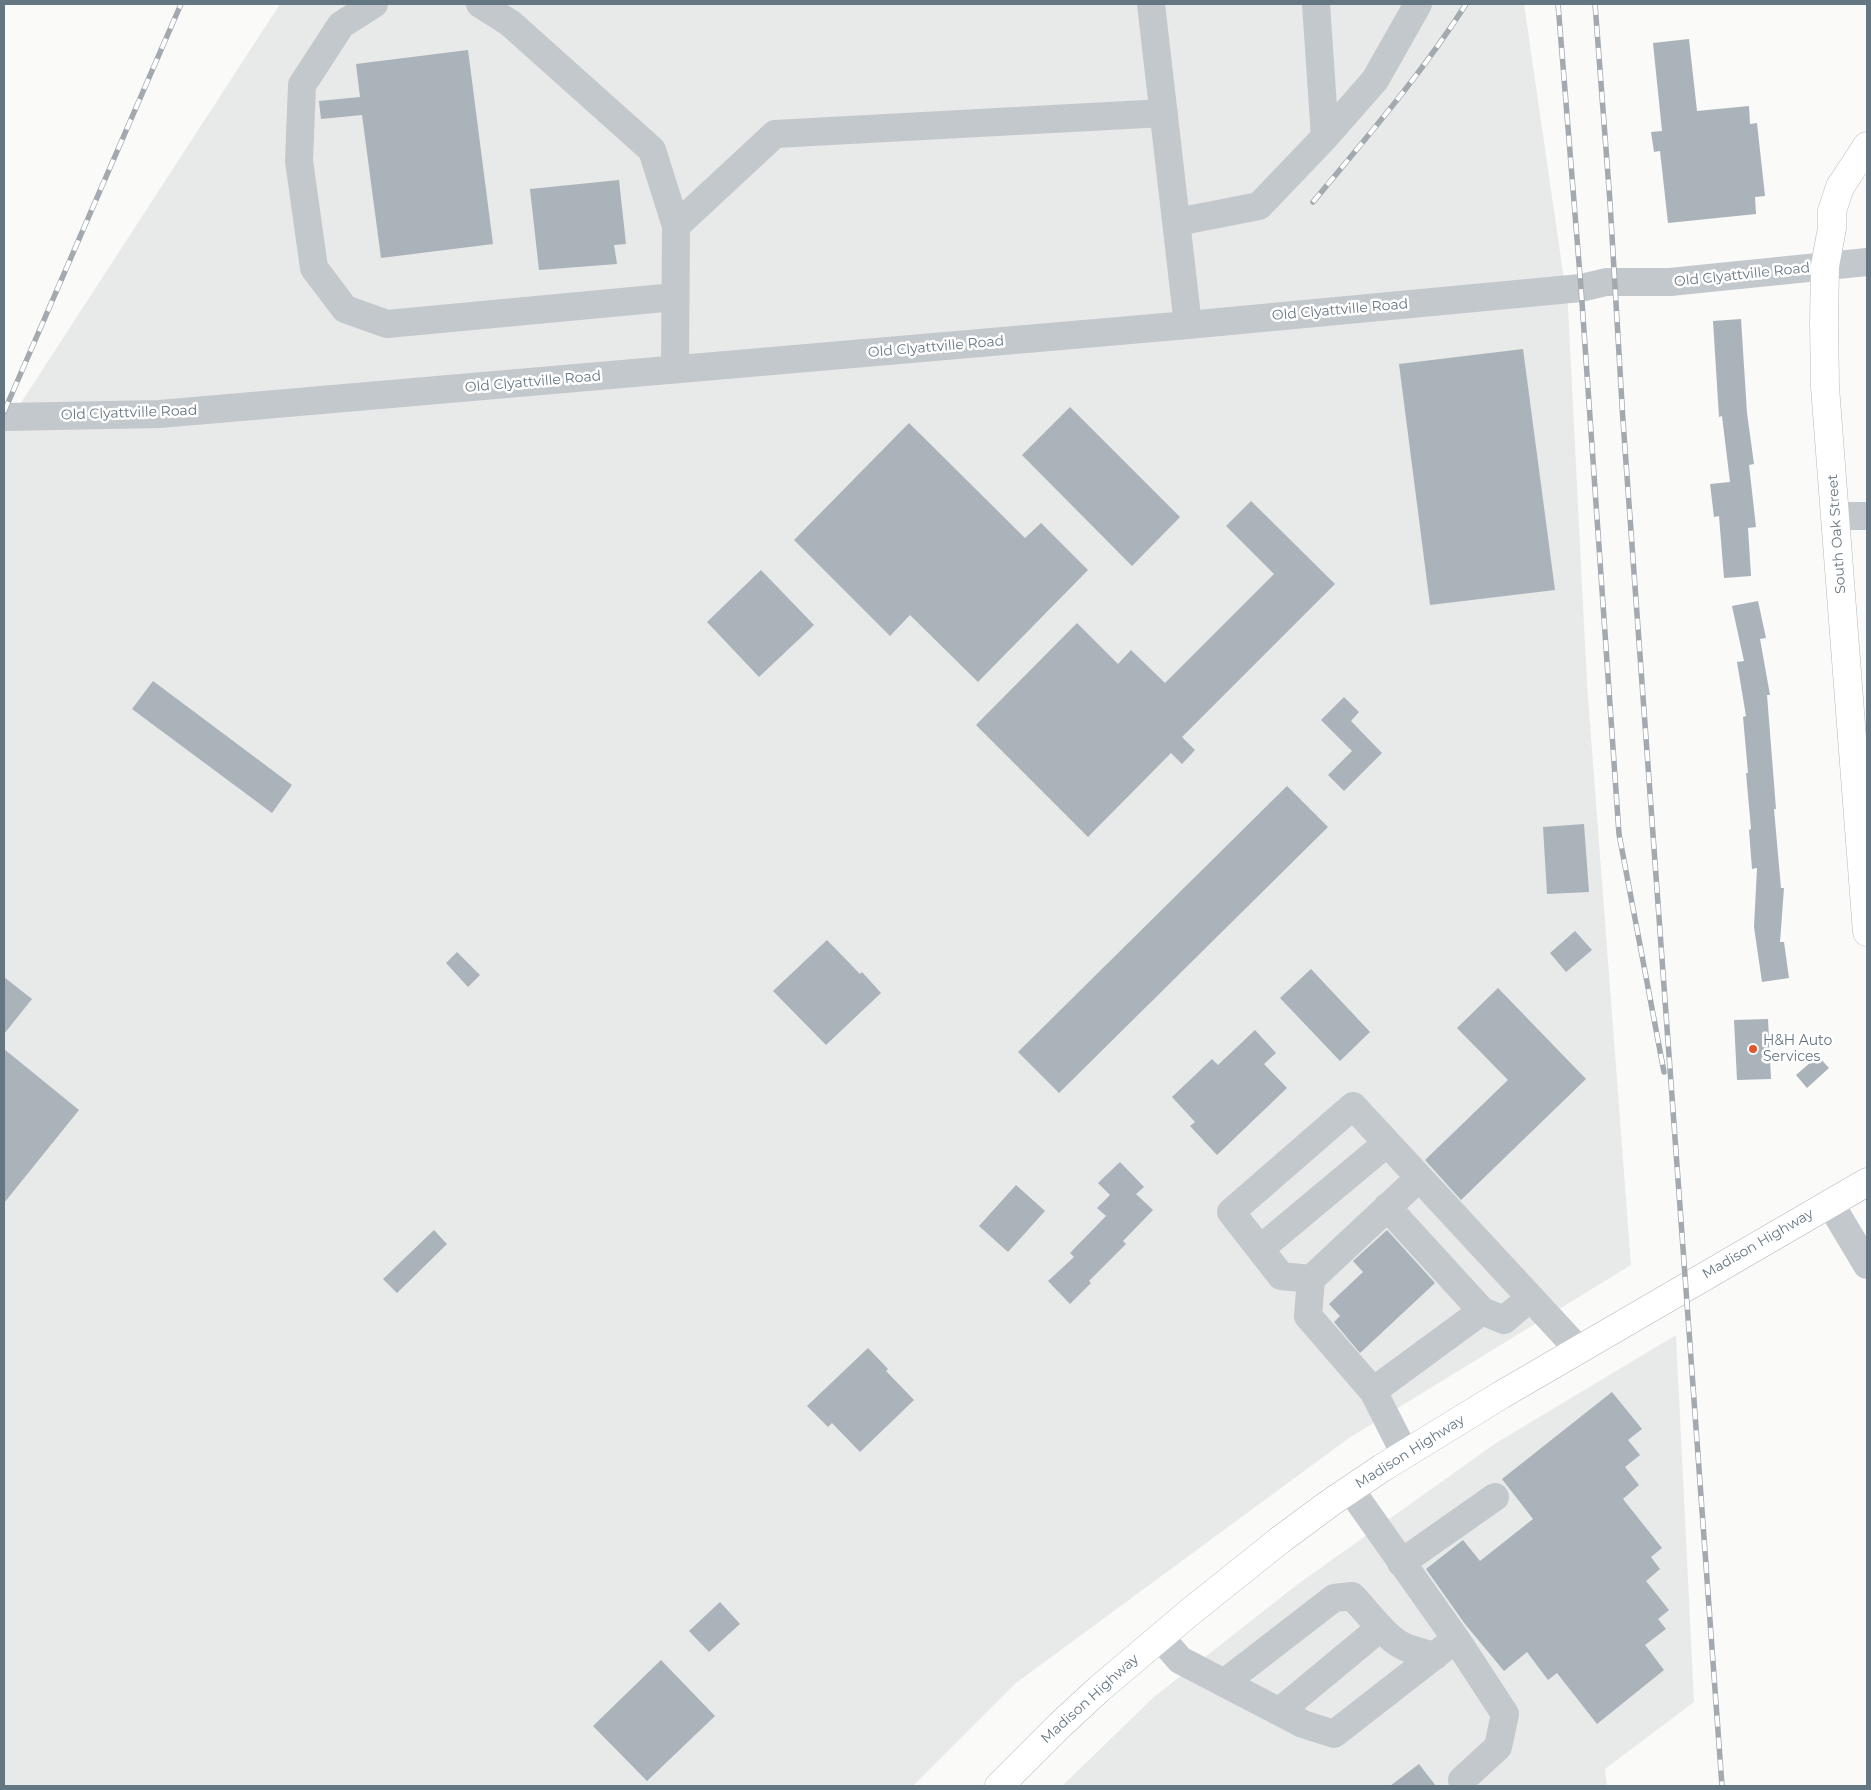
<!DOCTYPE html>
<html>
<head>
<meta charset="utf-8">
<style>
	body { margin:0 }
	#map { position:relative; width:1871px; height:1790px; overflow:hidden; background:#fafaf8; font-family:Montserrat,sans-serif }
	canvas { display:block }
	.frame { position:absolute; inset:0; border:5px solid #657683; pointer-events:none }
</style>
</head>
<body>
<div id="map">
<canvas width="1871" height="1790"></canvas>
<div class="frame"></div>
</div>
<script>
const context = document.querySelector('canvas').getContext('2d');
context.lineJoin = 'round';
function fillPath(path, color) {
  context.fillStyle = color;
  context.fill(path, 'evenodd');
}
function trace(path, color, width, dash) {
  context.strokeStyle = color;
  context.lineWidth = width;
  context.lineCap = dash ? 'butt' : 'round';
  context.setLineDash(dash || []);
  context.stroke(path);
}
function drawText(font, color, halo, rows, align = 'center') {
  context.font = font + ' Montserrat,sans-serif';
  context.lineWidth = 5;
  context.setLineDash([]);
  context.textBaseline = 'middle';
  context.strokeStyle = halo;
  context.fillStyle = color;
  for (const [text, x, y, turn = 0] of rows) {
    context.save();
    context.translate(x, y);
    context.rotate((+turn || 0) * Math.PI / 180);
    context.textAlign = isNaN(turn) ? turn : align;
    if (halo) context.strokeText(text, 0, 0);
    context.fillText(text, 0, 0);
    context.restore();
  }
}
const built = new Path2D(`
	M280 4H1524L1568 307 1587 684 1631 1265 1349 1438 1016 1683 913 1786H4V429Z
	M1676 1335 1694 1702 1605 1769 1607 1786H1062L1154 1697 1298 1584 1496 1443Z`);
const building = new Path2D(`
	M1689 39 1697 111 1749 106 1750 124 1757 123 1765 196 1755 197 1756 214 1668 223 1660 151 1654 152 1651 132 1662 131 1653 43Z
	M468 50 493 244 381 258 362 115 321 119 319 101 360 97 356 64Z
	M619 180 626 244 614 245 617 264 539 270 530 189Z
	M1741 319 1747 413 1754 464 1749 465 1756 527 1748 528 1751 576 1724 578 1719 516 1714 517 1710 484 1730 482 1722 416 1719 417 1713 321Z
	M1523 349 1555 590 1430 605 1399 364Z
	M1070 407 1180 517 1132 566 1022 455Z
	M909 423 1025 538 1041 523 1088 570 978 682 910 615 890 636 794 540Z
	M1251 501 1335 584 1182 737 1195 750 1182 764 1171 753 1088 837 976 725 1077 623 1118 664 1131 650 1165 683 1274 574 1226 526Z
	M761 570 814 625 759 677 707 622Z
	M1758 601 1766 638 1760 639 1770 695H1767L1776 809H1774L1781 888H1784L1780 942H1784L1789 978 1762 982 1754 927 1757 868 1752 869 1749 830 1751 829 1746 773H1748L1743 717 1746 716 1737 662 1744 661 1732 606Z
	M153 681 292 785 272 813 132 709Z
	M1344 697 1359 712 1351 721 1382 753 1344 791 1328 775 1352 751 1321 720Z
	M1287 786 1328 827 1059 1093 1018 1052Z
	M1584 824 1589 892 1547 894 1543 827Z
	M1575 931 1592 950 1566 972 1550 953Z
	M827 940 860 974 862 972 881 993 826 1045 773 991Z
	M457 952 480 975 468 987 446 963Z
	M1311 969 1370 1032 1340 1061 1280 998Z
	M4 977 32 999 4 1034Z
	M1498 988 1586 1079 1461 1200 1425 1160 1508 1080 1457 1028Z
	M1768 1019 1771 1079 1737 1080 1734 1020Z
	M1255 1030 1276 1053 1264 1064 1287 1088 1217 1155 1190 1126 1195 1122 1172 1097 1212 1059 1218 1065Z
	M4 1049 79 1110 4 1203Z
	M1818 1056 1829 1068 1807 1088 1796 1075Z
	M1120 1162 1144 1187 1136 1194 1153 1210 1123 1241 1126 1244 1089 1281 1091 1283 1070 1304 1048 1281 1074 1257 1070 1253 1106 1216 1097 1208 1110 1195 1098 1183Z
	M1016 1185 1045 1211 1008 1252 979 1226Z
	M434 1230 447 1244 397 1293 383 1279Z
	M1387 1230 1435 1283 1360 1353 1334 1322 1340 1316 1329 1304 1363 1272 1353 1261Z
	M868 1348 888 1369 886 1371 914 1400 860 1452 832 1423 828 1427 807 1406Z
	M1612 1392 1642 1429 1628 1440 1640 1455 1625 1467 1639 1485 1623 1499 1662 1548 1651 1557 1660 1569 1646 1581 1669 1610 1658 1619 1666 1629 1645 1645 1664 1670 1597 1724 1557 1673 1548 1680 1527 1652 1504 1671 1465 1624 1426 1569 1463 1540 1480 1561 1533 1519 1502 1479Z
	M720 1602 740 1624 709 1652 689 1631Z
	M661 1660 715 1716 647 1781 593 1726Z
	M1419 1764 1436 1786H1390Z`);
const minor = new Path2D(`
	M374 4 341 25 302 85 299 161 314 268 345 309 387 324 675 297
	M480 4 510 23 652 150 676 226
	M1151 4 1188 325
	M1316 4 1325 137
	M1177 222 1259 206 1325 137 1375 80 1418 4
	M675 369 676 226 775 134 1164 113
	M4 417 160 414 1188 325 1581 288 1606 282H1670L1867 262
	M1836 516H1867
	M1830 1203 1867 1265
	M1387 1207 1482 1311 1504 1320 1530 1298
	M1260 1249 1387 1143
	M1311 1279 1281 1276 1231 1212 1353 1106 1578 1349
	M1373 1391 1482 1311
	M1405 1454 1373 1391 1308 1316 1311 1279 1419 1178
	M1350 1489 1456 1639 1505 1714 1498 1747 1462 1780
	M1401 1563 1495 1497
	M1160 1637 1180 1660 1303 1724 1334 1734 1456 1639
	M1224 1683 1334 1598 1352 1596C1367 1611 1386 1639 1405 1647 1414 1651 1425 1653 1435 1656
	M1280 1711 1380 1628`);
const major = new Path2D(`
	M1867 146 1840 187 1832 211V228L1825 266 1824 322 1825 387 1867 932
	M999 1786 1060 1725 1099 1689 1190 1612 1280 1540 1330 1503 1382 1468 1501 1395 1867 1182`);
const rail = new Path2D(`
	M1558 4 1581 288 1619 834 1664 1072
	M1595 4 1610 202 1623 421 1722 1786
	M1313 202C1366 138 1421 75 1466 4
	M4 412 181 4`);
const markers = [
	[1753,1049,5,"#e4572e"]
];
const streetNames = [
	["Old Clyattville Road",1742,275,-6],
	["Old Clyattville Road",1340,310,-5],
	["Old Clyattville Road",936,347,-5],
	["Old Clyattville Road",533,382,-5],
	["Old Clyattville Road",129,413,-2],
	["South Oak Street",1837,534,-94],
	["Madison Highway",1758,1244,-30],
	["Madison Highway",1410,1452,-32],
	["Madison Highway",1090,1699,-42]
];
const poiNames = [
	["H&H Auto",1763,1041],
	["Services",1763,1057]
];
fillPath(built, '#e8e9e9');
fillPath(building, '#aab3b9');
trace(major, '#b5babe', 29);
trace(minor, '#c3c8cc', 28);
trace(major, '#fff', 28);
trace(rail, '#a2aab0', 5.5);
trace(rail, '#fff', 4, [11]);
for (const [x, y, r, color] of markers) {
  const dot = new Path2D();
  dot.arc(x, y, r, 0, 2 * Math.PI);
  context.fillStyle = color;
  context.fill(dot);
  trace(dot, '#fff', 2);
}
drawText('14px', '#657683', '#fff', streetNames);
drawText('14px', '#657683', '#fff', poiNames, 'left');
</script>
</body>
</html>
